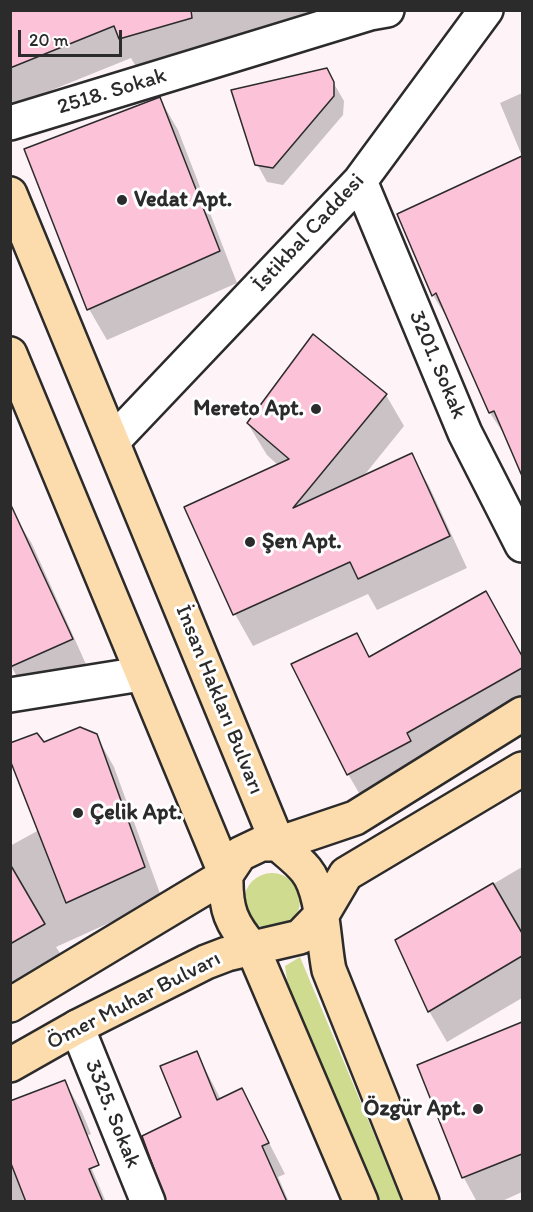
<!DOCTYPE html>
<html>
<head>
<meta charset="utf-8">
<style>
	body { margin:0 }
	#map { position:relative; width:533px; height:1212px; overflow:hidden; background:#fef3f7; font-family:Itim,sans-serif }
	canvas { display:block }
	.frame { position:absolute; inset:0; border:12px solid #2b2b2b; pointer-events:none }
	.scale { position:absolute; left:18px; top:30px; width:104px; height:27px; box-sizing:border-box; border:3px solid #2b2b2b; border-top:0; padding-left:8px; font-size:18px; line-height:21px; white-space:nowrap; color:#2b2b2b; -webkit-text-stroke:4px #fff; paint-order:stroke }
</style>
</head>
<body>
<div id="map">
<canvas width="533" height="1212"></canvas>
<div class="frame"></div>
<div class="scale">20 m</div>
</div>
<script>
const context = document.querySelector('canvas').getContext('2d');
context.lineJoin = 'round';
function fillPath(path, color) {
  context.fillStyle = color;
  context.fill(path, 'evenodd');
}
function trace(path, color, width, dash) {
  context.strokeStyle = color;
  context.lineWidth = width;
  context.lineCap = dash ? 'butt' : 'round';
  context.setLineDash(dash || []);
  context.stroke(path);
}
function drawText(font, color, halo, rows, align = 'center') {
  context.font = font + ' Itim,sans-serif';
  context.lineWidth = 6;
  context.setLineDash([]);
  context.textBaseline = 'middle';
  context.strokeStyle = halo;
  context.fillStyle = color;
  for (const [text, x, y, turn = 0] of rows) {
    context.save();
    context.translate(x, y);
    context.rotate((+turn || 0) * Math.PI / 180);
    context.textAlign = isNaN(turn) ? turn : align;
    if (halo) context.strokeText(text, 0, 0);
    context.fillText(text, 0, 0);
    context.restore();
  }
}
const green = new Path2D(`
	M244 901a28 28 0 1 1 56 0a28 28 0 1 1-56 0Z
	M300 957 305 969 402 1201H380L288 986 285 966Z`);
const shadow = new Path2D(`
	M10 10H346L138 70 131 58 10 107Z
	M326 70 344 101 343 115 283 185 267 182 257 164Z
	M522 93V156L500 103Z
	M160 99 178 130 237 283 107 340 89 309Z
	M522 157V473L510 443 490 413 452 326 433 295 399 215Z
	M386 395 404 426 362 478 411 455 429 486 467 568 377 610 368 594 253 646 235 614 279 466 267 455 248 424Z
	M13 513 32 544 89 671 29 698 11 666Z
	M486 593 522 658V710L366 805 348 774 357 635 370 658Z
	M96 735 114 767 162 899 56 947 62 956 10 985V846L39 830 43 743Z
	M522 867V998L447 1042 429 1011 397 941Z
	M522 1023V1192L500 1202H477L464 1178 419 1066Z
	M197 1053 221 1100 242 1090 285 1174 278 1177 289 1202H168Z
	M65 1082 82 1112 91 1134 79 1139 106 1202H10V1103Z`);
const building = new Path2D(`
	M10 10H191L192 18 119 39 114 26 10 68Z
	M327 68 334 82V96L273 168 255 165 231 90Z
	M160 97 220 251 87 310 24 149Z
	M522 156V476L494 411 489 413 436 293 432 296 397 214Z
	M313 334 387 394 293 508 412 453 450 536 358 579 350 562 233 615 184 507 289 459 247 423Z
	M10 503 73 639 10 667Z
	M486 591 522 656V668L407 733 411 741 347 775 291 664 357 633 369 657Z
	M80 727 97 734 145 867 66 903 10 760V743L37 733 44 742Z
	M10 864 45 924 10 944Z
	M493 883 522 933V956L428 1012 395 940Z
	M522 1022V1154L462 1178 417 1065Z
	M197 1051 217 1100 242 1088 269 1143 262 1146 287 1202H166L142 1136 181 1117 160 1066Z
	M65 1080 99 1165 89 1169 103 1202H26L10 1161V1101Z`);
const minor = new Path2D(`
	M10 123 370 13 387 10
	M360 181 465 433 522 545
	M113 441 360 181 486 10
	M10 695 141 674
	M77 1027 148 1202`);
const major = new Path2D(`
	M10 194 278 844C287 852 298 860 306 870 324 892 323 942 329 970L422 1202
	M10 354 226 875C225 909 231 924 253 949L361 1202
	M10 1005 226 875 240 854 261 844H278L355 818 522 714
	M10 1065 77 1027 206 962 227 954 300 937 323 913 346 874 522 769`);
const markers = [
	[122,200,6,"#2b2b2b"],
	[316,409,6,"#2b2b2b"],
	[250,542,6,"#2b2b2b"],
	[78,813,6,"#2b2b2b"],
	[478,1109,6,"#2b2b2b"]
];
const streetNames = [
	["2518. Sokak",112,92,-17],
	["İstikbal Caddesi",309,233,-47],
	["3201. Sokak",437,365,67],
	["İnsan Hakları Bulvarı",219,700,68],
	["Ömer Muhar Bulvarı",134,1001,-27],
	["3325. Sokak",112,1114,68]
];
const poiNames = [
	["Vedat Apt.",134,200],
	["Mereto Apt.",304,409,"right"],
	["Şen Apt.",262,542],
	["Çelik Apt.",90,813],
	["Özgür Apt.",466,1109,"right"]
];
fillPath(green, '#cfdb8e');
fillPath(shadow, '#0003');
fillPath(building, '#fcc3d8');
trace(building, '#2b2b2b', 1.5);
trace(minor, '#2b2b2b', 38);
trace(major, '#2b2b2b', 38);
trace(minor, '#fff', 33);
trace(major, '#fcdcac', 33);
for (const [x, y, r, color] of markers) {
  const dot = new Path2D();
  dot.arc(x, y, r, 0, 2 * Math.PI);
  context.fillStyle = color;
  context.fill(dot);
  trace(dot, '#fff', 2);
}
drawText('22px', '#2b2b2b', '#fff', streetNames);
drawText('bold 22px', '#2b2b2b', '#fff', poiNames, 'left');
</script>
</body>
</html>
